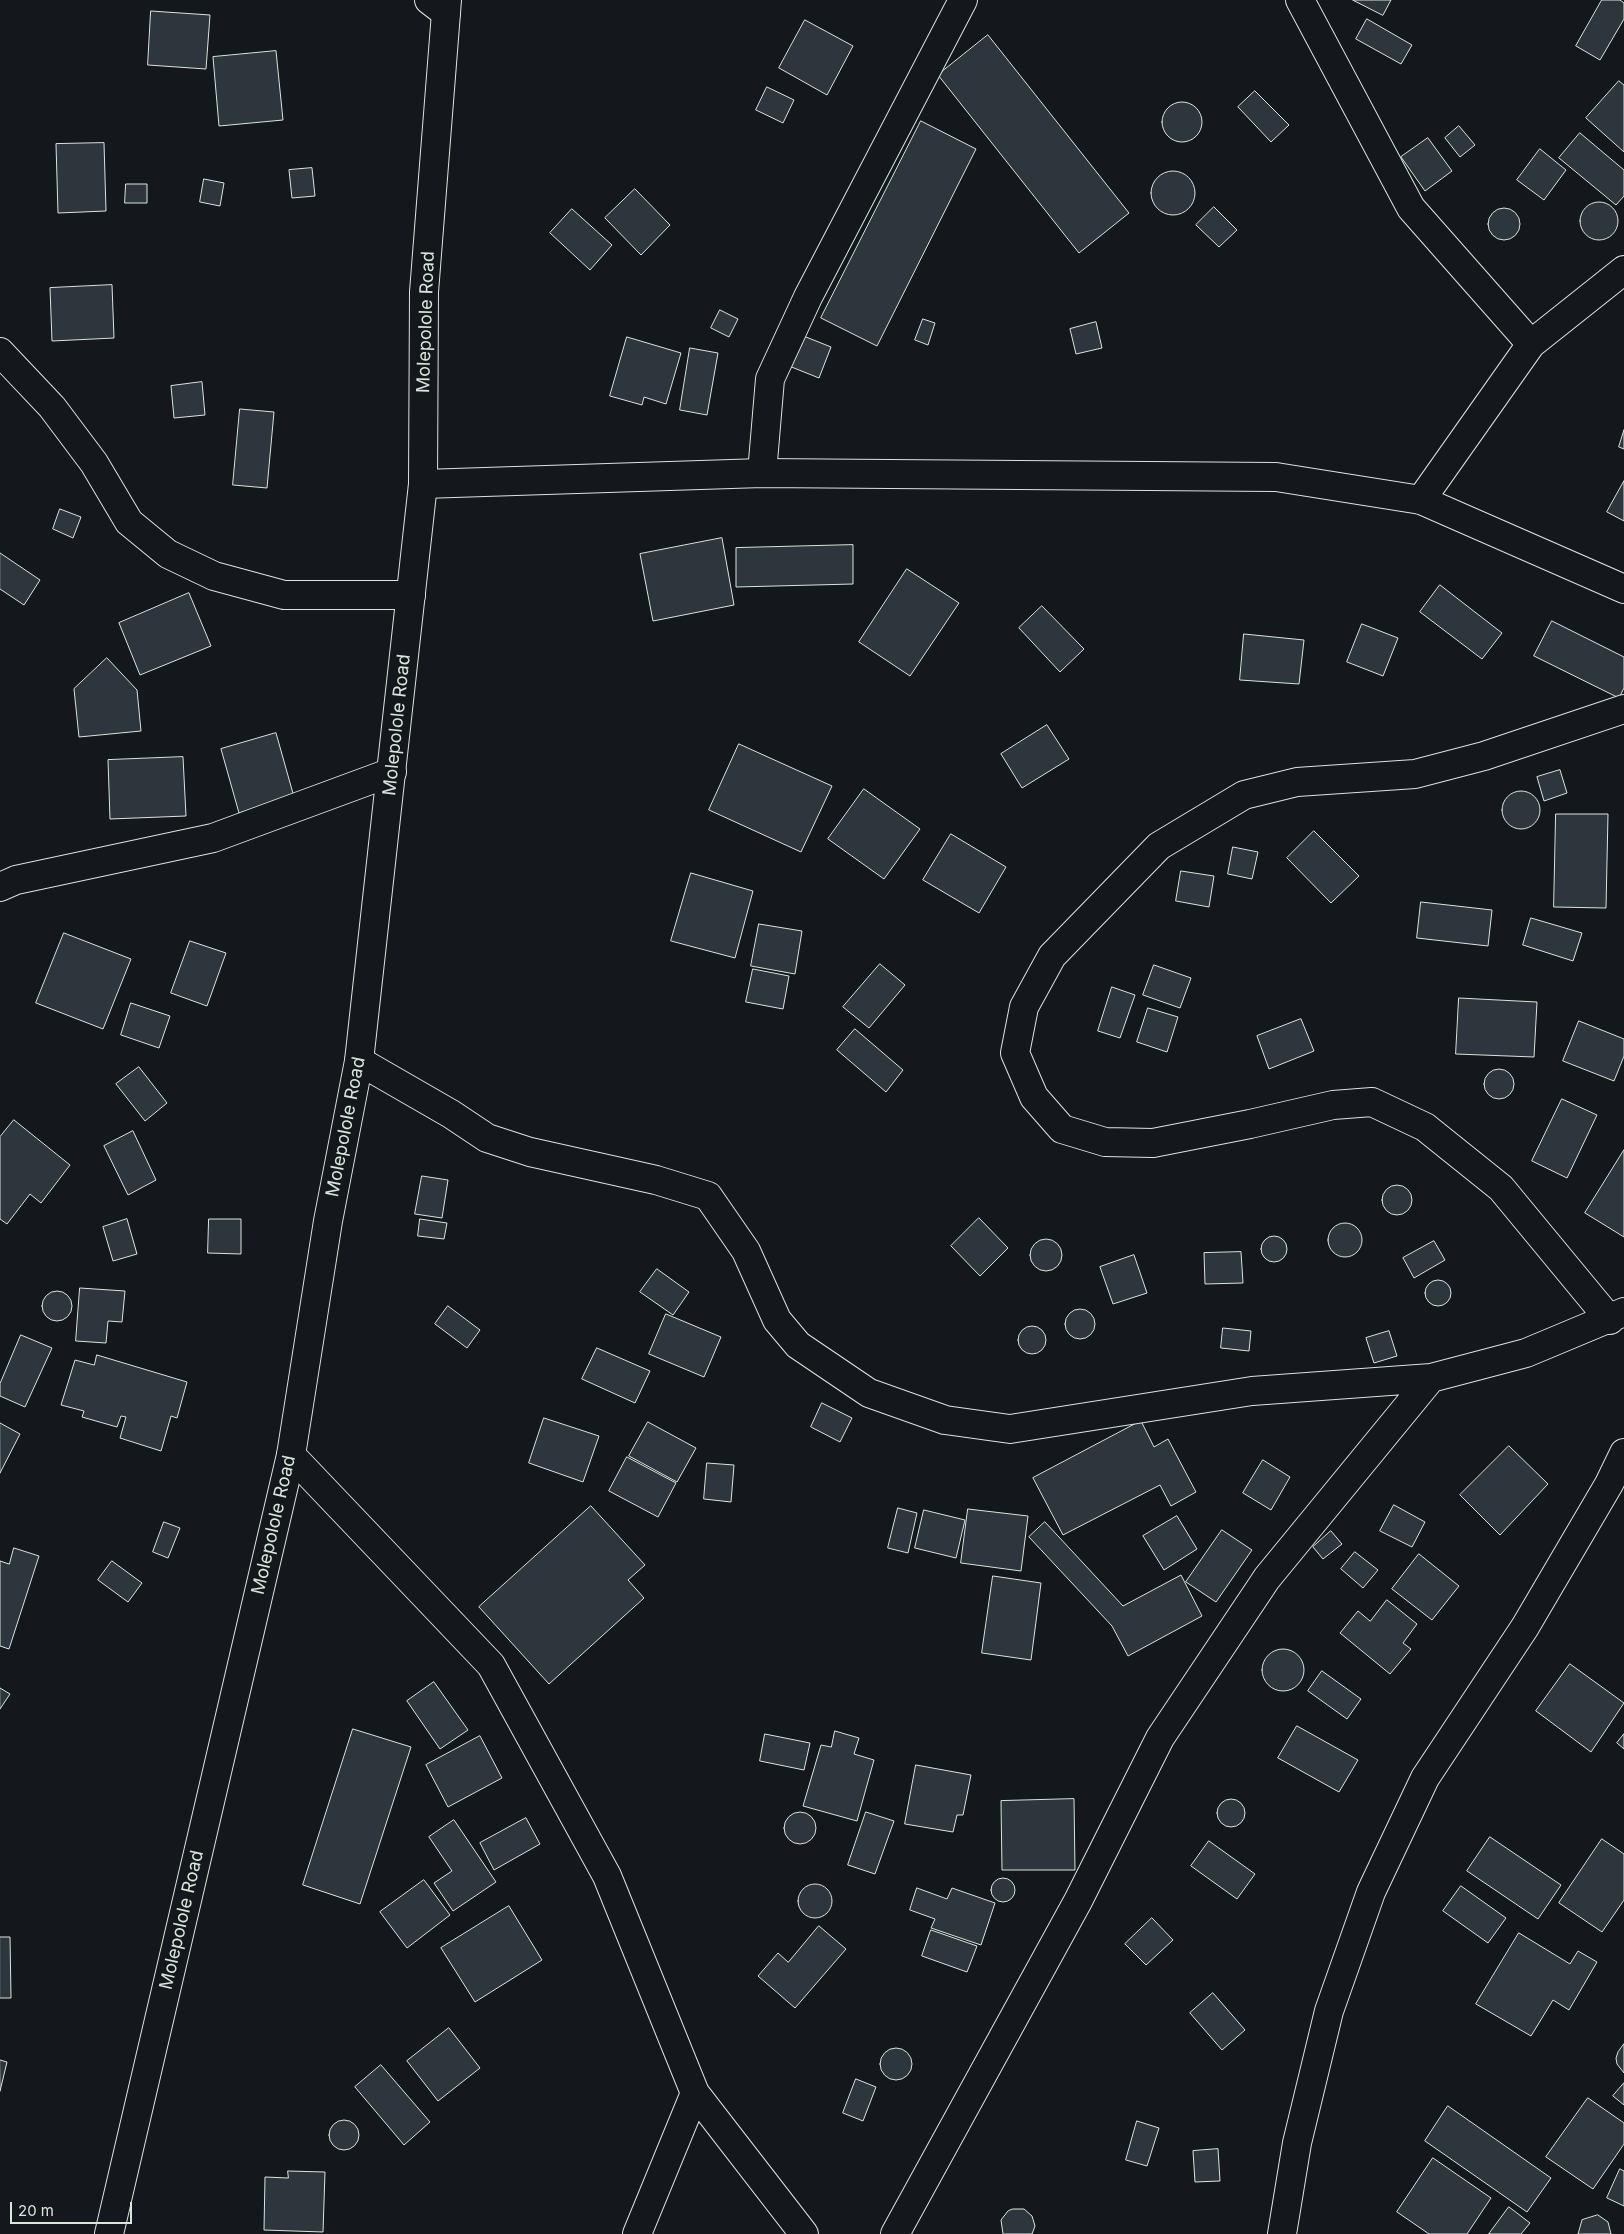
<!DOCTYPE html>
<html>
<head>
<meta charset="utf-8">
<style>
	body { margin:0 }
	#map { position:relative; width:1624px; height:2234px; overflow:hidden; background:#14181c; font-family:Inter,sans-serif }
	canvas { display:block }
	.scale { position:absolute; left:10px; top:2202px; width:122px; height:22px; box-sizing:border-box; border:2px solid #d8e6dc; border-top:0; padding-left:6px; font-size:15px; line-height:18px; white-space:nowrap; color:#d8e6dc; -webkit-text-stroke:4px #14181c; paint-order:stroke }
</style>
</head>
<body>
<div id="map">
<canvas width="1624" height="2234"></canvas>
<div class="scale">20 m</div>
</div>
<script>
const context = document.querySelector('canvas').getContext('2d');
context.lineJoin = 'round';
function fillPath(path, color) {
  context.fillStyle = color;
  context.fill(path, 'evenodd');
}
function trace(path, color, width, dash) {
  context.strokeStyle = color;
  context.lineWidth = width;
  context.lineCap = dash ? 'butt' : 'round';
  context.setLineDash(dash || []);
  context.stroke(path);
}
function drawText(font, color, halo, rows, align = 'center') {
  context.font = font + ' Inter,sans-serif';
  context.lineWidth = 4;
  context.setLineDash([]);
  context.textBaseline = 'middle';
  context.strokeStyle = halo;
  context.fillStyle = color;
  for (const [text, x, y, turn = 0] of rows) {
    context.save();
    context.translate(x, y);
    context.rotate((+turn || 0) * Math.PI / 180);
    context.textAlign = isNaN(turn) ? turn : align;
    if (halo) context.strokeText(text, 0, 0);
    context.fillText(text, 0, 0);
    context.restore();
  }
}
const building = new Path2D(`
	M1353 0H1391L1383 15Z
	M1602 0H1620L1624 3V19L1600 60 1576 46Z
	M151 11 210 15 206 69 148 65Z
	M1367 19 1412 45 1401 64 1356 39Z
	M805 20 853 46 827 95 779 68Z
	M988 35 1129 213 1079 253 938 75Z
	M276 51 283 120 219 126 213 57Z
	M1619 81 1624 85V152L1586 118Z
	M767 87 794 100 783 123 756 110Z
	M1255 91 1289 125 1271 142 1238 107Z
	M1162 122a20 20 0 1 1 40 0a20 20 0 1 1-40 0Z
	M921 121 976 149 877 346 821 318Z
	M1459 126 1475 145 1460 157 1445 138Z
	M1580 133 1624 170V196L1616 205 1559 158Z
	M1428 138 1452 171 1425 191 1401 157Z
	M104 143 106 211 58 213 56 144Z
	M1540 149 1566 170 1544 200 1517 180Z
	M312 168 315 196 292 198 289 170Z
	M1151 193a22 22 0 1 1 44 0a22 22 0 1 1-44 0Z
	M204 179 224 183 220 206 200 202Z
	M126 184H147V203H125Z
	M635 189 670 225 641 255 605 218Z
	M1580 221a19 19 0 1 1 38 0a19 19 0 1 1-38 0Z
	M1214 207 1237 230 1219 247 1196 225Z
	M1488 224a16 16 0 1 1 32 0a16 16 0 1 1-32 0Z
	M572 209 612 245 590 270 550 233Z
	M112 285 114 338 52 341 50 288Z
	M720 310 738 319 729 337 711 328Z
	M923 319 935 323 928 345 915 340Z
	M1096 322 1102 348 1076 354 1070 329Z
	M801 335 831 347 819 378 789 366Z
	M627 337 681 353 666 404 644 397 642 405 610 396Z
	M690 348 718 353 707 415 680 410Z
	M202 382 205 415 174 418 171 386Z
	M240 409 274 412 267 488 233 485Z
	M1624 430V449L1619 447Z
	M1624 481V521L1607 512Z
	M60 509 81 517 73 538 53 529Z
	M722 538 734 605 653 621 640 554Z
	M853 545V584L736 587V548Z
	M0 553 40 580 24 605 0 589Z
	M907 569 959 603 910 676 859 642Z
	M1440 585 1502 633 1482 659 1420 612Z
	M189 593 211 646 140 675 119 623Z
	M1042 606 1084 649 1060 672 1019 628Z
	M1552 621 1624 657V688L1619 698 1534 656Z
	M1362 624 1398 638 1383 676 1347 662Z
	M1244 634 1304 640 1299 684 1240 680Z
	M107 658 137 690 141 731 79 737 74 689Z
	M1047 725 1069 759 1022 788 1001 754Z
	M276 733 294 797 239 813 221 749Z
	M739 744 832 786 801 852 709 810Z
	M183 757 186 816 110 819 108 760Z
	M1560 770 1567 793 1544 801 1537 777Z
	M864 789 920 829 884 879 828 839Z
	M1502 810a19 19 0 1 1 38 0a19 19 0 1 1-38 0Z
	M1556 814H1608L1606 908 1554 907Z
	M1314 831 1359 876 1331 903 1287 858Z
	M951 834 1006 867 979 913 923 880Z
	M1233 847 1258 852 1252 879 1228 874Z
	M1181 871 1214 876 1209 907 1176 901Z
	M691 873 753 891 735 958 671 941Z
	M1421 902 1492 910 1488 946 1417 938Z
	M1531 918 1582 933 1573 961 1523 945Z
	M759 924 802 931 795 974 751 966Z
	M64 933 131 959 103 1029 36 1003Z
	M190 941 226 953 207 1006 171 993Z
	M880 964 905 985 869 1028 843 1007Z
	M1154 965 1191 978 1180 1008 1143 995Z
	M753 969 789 976 783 1009 746 1002Z
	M1112 987 1135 995 1120 1038 1098 1031Z
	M1459 998 1537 1002 1534 1057 1456 1054Z
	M131 1003 170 1016 159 1048 121 1035Z
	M1148 1008 1178 1017 1167 1052 1137 1042Z
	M1301 1019 1314 1051 1269 1069 1257 1036Z
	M1579 1021 1624 1039V1056L1614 1081 1563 1061Z
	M855 1029 903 1070 886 1092 837 1050Z
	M139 1067 167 1103 145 1121 116 1084Z
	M1484 1084a15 15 0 1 1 30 0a15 15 0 1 1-30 0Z
	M1562 1099 1597 1115 1567 1178 1532 1161Z
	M14 1120 70 1165 41 1203 30 1194 7 1224 0 1219V1137Z
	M133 1131 156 1180 128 1195 104 1146Z
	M1624 1150V1237L1585 1213Z
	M422 1176 448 1180 442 1218 415 1214Z
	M1382 1200a15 15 0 1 1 30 0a15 15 0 1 1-30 0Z
	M979 1218 1008 1248 980 1276 951 1246Z
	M127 1219 137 1254 113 1261 103 1227Z
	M209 1219H241V1254L208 1253Z
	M420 1219 447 1223 444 1239 418 1236Z
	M1328 1240a17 17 0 1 1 34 0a17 17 0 1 1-34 0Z
	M1261 1249a13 13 0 1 1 26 0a13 13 0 1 1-26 0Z
	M1030 1255a16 16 0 1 1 32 0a16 16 0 1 1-32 0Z
	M1434 1241 1445 1260 1414 1278 1403 1258Z
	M1241 1252 1243 1283 1205 1284 1204 1253Z
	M1134 1255 1147 1293 1113 1304 1100 1267Z
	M657 1269 689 1292 673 1315 640 1292Z
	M1425 1293a13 13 0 1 1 26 0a13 13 0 1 1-26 0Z
	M80 1288 125 1291 122 1322 108 1321 106 1343 76 1341Z
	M42 1306a15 15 0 1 1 30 0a15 15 0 1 1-30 0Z
	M448 1306 480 1330 467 1348 435 1324Z
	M1065 1324a15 15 0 1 1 30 0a15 15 0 1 1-30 0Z
	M666 1314 721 1337 704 1377 649 1354Z
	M1018 1340a14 14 0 1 1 28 0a14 14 0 1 1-28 0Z
	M1223 1328 1251 1331 1249 1351 1221 1348Z
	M1389 1331 1397 1356 1374 1363 1366 1338Z
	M21 1335 52 1348 25 1407 0 1396V1384Z
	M597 1348 650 1371 635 1403 582 1379Z
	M97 1355 187 1382 177 1418 171 1416 161 1451 120 1438 126 1417 121 1416 117 1427 82 1417 84 1411 61 1405 75 1360 94 1365Z
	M822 1403 852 1418 840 1442 811 1427Z
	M544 1418 599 1436 583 1482 529 1463Z
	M1141 1421 1154 1447 1168 1439 1196 1492 1171 1506 1160 1485 1063 1535 1033 1478Z
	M648 1422 696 1448 677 1482 629 1456Z
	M0 1423 20 1434 0 1473Z
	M1509 1446 1548 1484 1500 1535 1460 1495Z
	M627 1457 676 1483 658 1517 609 1491Z
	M1263 1460 1290 1477 1271 1510 1243 1493Z
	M707 1463 734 1465 731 1502 704 1499Z
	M1394 1505 1425 1522 1412 1547 1380 1531Z
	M591 1506 645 1565 628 1580 644 1598 549 1684 479 1607Z
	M898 1508 917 1513 908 1553 888 1548Z
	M968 1509 1028 1516 1021 1571 961 1563Z
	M924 1510 965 1520 956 1558 915 1548Z
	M1177 1516 1197 1549 1164 1570 1143 1536Z
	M164 1522 180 1528 168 1558 153 1552Z
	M1045 1522 1123 1606 1181 1575 1202 1616 1128 1656 1112 1626 1029 1537Z
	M1222 1530 1252 1550 1216 1602 1186 1582Z
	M1331 1531 1342 1544 1323 1559 1313 1547Z
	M14 1548 39 1556 9 1649 0 1646V1561L9 1564Z
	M1355 1552 1378 1570 1363 1588 1341 1569Z
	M1419 1554 1459 1586 1432 1620 1392 1589Z
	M112 1561 142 1583 128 1602 98 1580Z
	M993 1576 1041 1583 1031 1660 982 1653Z
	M1387 1600 1417 1624 1403 1643 1411 1649 1390 1674 1340 1633 1358 1611 1370 1621Z
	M1262 1670a21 21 0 1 1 42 0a21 21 0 1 1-42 0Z
	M1570 1664 1624 1703 1591 1752 1536 1711Z
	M1322 1671 1361 1699 1347 1719 1308 1691Z
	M434 1682 468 1730 440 1749 407 1701Z
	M0 1688 10 1694 0 1709Z
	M1297 1726 1358 1760 1339 1792 1278 1758Z
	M353 1729 411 1747 360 1904 303 1885Z
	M835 1731 859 1738 854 1754 874 1760 857 1821 803 1806 821 1745 831 1747Z
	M765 1734 810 1743 804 1770 760 1761Z
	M1624 1734V1749L1617 1743Z
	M480 1736 502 1778 448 1807 426 1765Z
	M916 1765 971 1775 963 1815H957L953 1832 905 1824Z
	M1217 1813a14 14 0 1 1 28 0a14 14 0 1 1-28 0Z
	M1074 1799 1075 1870H1002L1001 1801Z
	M866 1812 894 1821 875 1874 848 1865Z
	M784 1828a16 16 0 1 1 32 0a16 16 0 1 1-32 0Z
	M526 1818 540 1844 494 1870 480 1843Z
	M454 1820 496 1882 453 1911 434 1883 452 1871 429 1837Z
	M1490 1837 1561 1885 1538 1919 1467 1871Z
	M1602 1839 1624 1854V1900L1602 1932 1559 1903Z
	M1209 1841 1255 1874 1237 1899 1191 1866Z
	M991 1890a12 12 0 1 1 24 0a12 12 0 1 1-24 0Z
	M424 1880 450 1915 407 1948 380 1912Z
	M798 1901a17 17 0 1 1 34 0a17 17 0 1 1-34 0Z
	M1461 1886 1506 1918 1488 1943 1443 1911Z
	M917 1888 947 1899 952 1888 995 1903 981 1945 931 1928 935 1919 910 1910Z
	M509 1906 542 1960 475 2002 441 1948Z
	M1152 1918 1173 1940 1146 1965 1125 1944Z
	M819 1926 846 1949 795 2008 758 1976 778 1953 788 1962Z
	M931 1930 977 1946 967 1972 922 1956Z
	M1519 1933 1570 1964 1578 1951 1597 1962 1569 2010 1553 2000 1531 2036 1476 2004Z
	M0 1937H10L11 1998H0Z
	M1213 1993 1245 2030 1222 2050 1190 2013Z
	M449 2028 480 2068 438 2101 407 2061Z
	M1624 2044V2073L1617 2064 1616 2058 1618 2052Z
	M880 2064a16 16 0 1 1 32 0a16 16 0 1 1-32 0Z
	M0 2060 7 2062 0 2091Z
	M381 2065 430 2122 404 2145 355 2087Z
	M856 2079 876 2087 863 2121 843 2113Z
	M1624 2083V2105L1613 2096Z
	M1588 2098 1624 2123V2144L1593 2189 1546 2157Z
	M1448 2106 1551 2178 1527 2212 1425 2141Z
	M329 2135a15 15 0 1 1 30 0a15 15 0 1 1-30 0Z
	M1137 2121 1159 2128 1147 2166 1126 2160Z
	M1218 2149 1220 2181 1195 2182 1193 2151Z
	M1433 2158 1491 2198 1467 2234H1429L1397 2212Z
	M1620 2169 1624 2171V2206L1607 2198Z
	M288 2171 325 2172 323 2232 264 2230 265 2177 288 2178Z
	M1509 2207 1530 2223 1521 2234H1489Z
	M1013 2209H1024L1032 2216 1035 2226 1032 2234H1003L1001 2220 1008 2211Z
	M1598 2215 1608 2222 1611 2234H1578L1582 2220Z`);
const street = new Path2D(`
	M429 0 446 13
	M1300 0 1411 208 1531 344 1421 500
	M1531 344 1624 270
	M0 352 52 407 94 463 129 522 168 554 214 576 284 595H411
	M762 473 770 379 808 297 963 0
	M0 887 16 880 213 838 392 772
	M359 1061 451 1114 487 1138 530 1152 656 1180 708 1196 746 1251 777 1320 798 1345 869 1393 945 1420 1010 1429 1252 1391 1431 1378 1526 1353 1624 1312
	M1610 1320 1501 1188 1425 1127 1372 1102 1333 1105 1250 1124 1153 1143 1105 1142 1062 1129 1034 1097 1015 1053 1024 1007 1052 956 1159 846 1244 795 1297 782 1415 774 1484 756 1624 709
	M291 1455 491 1665 607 1876 695 2093 804 2234
	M637 2234 695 2093
	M895 2234 1078 1901 1160 1738 1267 1578 1431 1378
	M1282 2234 1297 2143 1329 2011 1371 1892 1425 1778 1525 1627 1609 1484 1624 1453`);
const secondary = new Path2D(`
	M423 484 762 473 1276 477 1421 500 1624 589`);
const primary = new Path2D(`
	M109 2234 291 1455 328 1221 359 1061 423 484 424 292 447 0`);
const streetNames = [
	["Molepolole Road",426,322,-88],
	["Molepolole Road",397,725,-84],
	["Molepolole Road",346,1127,-79],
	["Molepolole Road",274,1525,-77],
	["Molepolole Road",182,1920,-77]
];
fillPath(building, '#2c363c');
trace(building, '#d8e6dc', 1);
trace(street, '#d8e6dc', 30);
trace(secondary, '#d8e6dc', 30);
trace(primary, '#d8e6dc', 30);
trace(street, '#14181c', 28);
trace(secondary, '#14181c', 28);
trace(primary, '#14181c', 28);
drawText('18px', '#d8e6dc', '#14181c', streetNames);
</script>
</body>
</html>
